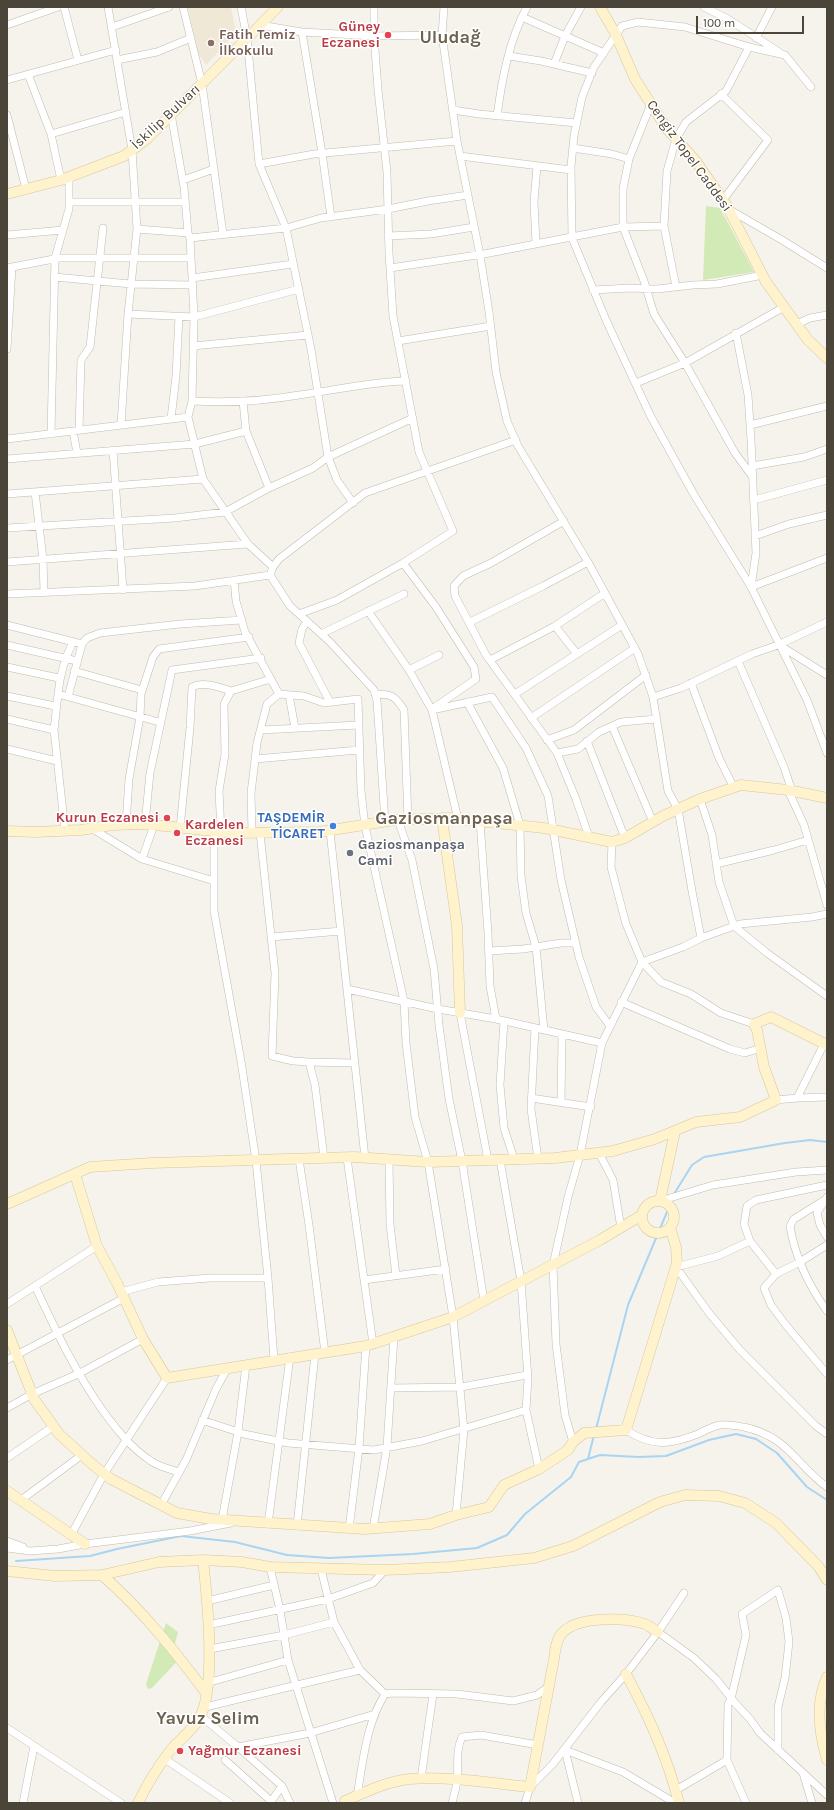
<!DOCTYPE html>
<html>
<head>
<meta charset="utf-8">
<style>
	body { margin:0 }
	#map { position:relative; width:834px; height:1810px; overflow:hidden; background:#f6f3ec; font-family:Karla,sans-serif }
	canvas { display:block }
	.frame { position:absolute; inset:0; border:8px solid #4b4439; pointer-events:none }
	.scale { position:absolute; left:696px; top:16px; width:108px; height:18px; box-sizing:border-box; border:2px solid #4b4439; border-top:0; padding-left:5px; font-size:12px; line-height:14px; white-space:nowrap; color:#4b4439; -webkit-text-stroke:3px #fff; paint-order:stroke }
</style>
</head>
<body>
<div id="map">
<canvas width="834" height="1810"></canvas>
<div class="frame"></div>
<div class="scale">100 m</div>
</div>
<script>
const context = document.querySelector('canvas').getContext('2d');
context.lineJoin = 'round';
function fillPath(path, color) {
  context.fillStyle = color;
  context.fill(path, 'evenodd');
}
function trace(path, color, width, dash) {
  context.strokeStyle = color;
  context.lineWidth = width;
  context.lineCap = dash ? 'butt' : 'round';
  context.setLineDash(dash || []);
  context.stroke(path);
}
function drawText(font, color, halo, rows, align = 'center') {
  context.font = font + ' Karla,sans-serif';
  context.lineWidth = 3;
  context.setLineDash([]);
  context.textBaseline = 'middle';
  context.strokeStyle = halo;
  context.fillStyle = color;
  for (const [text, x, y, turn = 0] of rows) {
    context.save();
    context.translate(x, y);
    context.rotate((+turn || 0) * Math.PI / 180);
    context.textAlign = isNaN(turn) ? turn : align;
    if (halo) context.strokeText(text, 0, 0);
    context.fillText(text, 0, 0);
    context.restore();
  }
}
const education = new Path2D(`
	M188 7H231L236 33 206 65 198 53Z`);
const green = new Path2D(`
	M706 206 720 208 754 272 703 280Z
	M166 1623 178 1632 173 1651 184 1654 152 1688 148 1689 146 1684Z`);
const stream = new Path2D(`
	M674 1194 692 1165 704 1157 785 1143 810 1140 827 1142
	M596 1429 628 1305 672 1200
	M588 1459 594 1435
	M16 1561 90 1556 117 1549 181 1536 235 1542 287 1555 329 1558 413 1554 477 1548 507 1535 525 1514 571 1477 579 1462 600 1455 638 1457 666 1456 709 1440 736 1434 756 1439 777 1453 807 1487 827 1500`);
const street = new Path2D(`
	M64 7 78 60
	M108 7 132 150 137 229 128 314
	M183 7 202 84 223 234
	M241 7 247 38 259 164
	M444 7 442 35 457 141 480 255 489 312 496 372 507 421 518 446 588 562 638 654 653 697 668 791 678 809 692 891 701 938
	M704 7 728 19 779 52
	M522 17 604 53
	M7 25 58 7
	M260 25 302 32 374 36 442 35
	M112 27 169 7
	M302 32 322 153 331 217
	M756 38 772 7
	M509 56 541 61 592 73
	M117 60 157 52 191 38
	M554 64 565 36 581 7
	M28 74 51 134 61 180
	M7 80 116 50
	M811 87 785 55 749 47 685 27 638 22 622 26 594 67 582 97 574 136 571 166 572 238 606 320 650 415 693 493 751 587 807 700 827 753
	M721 94 768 140 723 200
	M651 104 629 159 623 189V227L644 281 654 314 685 363 735 453 752 476
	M453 110 479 114 577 123
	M171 114 184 187 188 233 190 238
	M7 115 26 189
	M497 116C502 79 509 40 527 7
	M51 134 126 112
	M573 148 612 154 629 159
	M460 156 571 170
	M183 180 214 169
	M69 202H185
	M730 210 782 240 827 268
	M664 226 676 287
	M137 229 188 233
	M7 235 63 230
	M388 236 431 234 474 227
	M536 244 534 202 537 166
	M7 268 59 258H191
	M390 268 484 254 623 227 664 226 667 171 676 139 686 122 726 91 749 47
	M54 277 131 284 193 285
	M192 278 293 264
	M593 290 630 288 657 289 693 285 717 284 763 275
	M797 324 810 318 827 315
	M736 333 748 395 751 440 756 553 751 587 827 558
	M398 341 491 326
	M193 346 308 335
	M7 349 12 267
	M636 383 685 363 784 307
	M192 401 194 317 299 289
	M243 401 246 431 269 488
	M188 417 203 479 248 544 273 567
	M171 419 176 376 179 316
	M121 425 128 314 194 317 190 238 286 228 321 218 388 209 428 201 468 195
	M750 425 827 406
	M79 430 81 360 90 347 103 228
	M73 431 77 453
	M51 434 55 258 69 209V177
	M7 439 188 417 192 401C227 403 264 401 299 395 335 390 370 382 406 381
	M113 450 123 590
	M7 459 170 446 195 444 246 431
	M752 466 804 457 827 449
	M35 492 43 559 44 593
	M7 494 203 479
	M754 500 827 480
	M353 503 337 480 328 457 311 349 286 228 259 164 314 154 457 141
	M564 521 491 563 463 576 454 586 455 596 486 655 557 753 576 799 589 837
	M7 528 175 518 225 512 269 488 313 468 328 457 413 418
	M755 536 789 524 827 515
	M7 562 248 544
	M403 563 436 607 474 667 476 679 435 707
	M270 575 290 606 299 614 337 600 403 563 453 531 419 452 393 316 389 253 387 172 378 90 374 36V7
	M234 580 236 601 245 632 279 694 267 704 257 743 251 793 252 833
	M7 594 195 586 270 575 273 567 279 559 365 493 516 440
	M368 611 409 670 432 710 458 819
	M299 614 330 642 374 690 377 701 385 822
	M307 621 302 629 299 643 330 702
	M470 622 543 586 588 562
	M7 625 82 644
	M555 626 605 593
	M321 634 404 594
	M7 645 77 661
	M779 645 827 675
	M490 660 555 626 577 654
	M738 661 784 767 792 791
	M7 667 59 678
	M409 670 439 655
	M74 671 142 690
	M691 683 719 758 734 788
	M58 694C60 675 64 659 73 642
	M279 694 304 696 324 703 358 699 361 791 365 826 404 1001 406 1043 415 1117 428 1162 453 1317 464 1430 456 1515
	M375 694C392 694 395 696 404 710L408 820
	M515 694 622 625
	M289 695 295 728
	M7 696 55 706
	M68 697 82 644 87 638 100 633 180 624 242 620
	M653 697 681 688 752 654 778 645 827 622
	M467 702 503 768 520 825 521 876 526 913 536 947 544 1030
	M432 710 492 697 526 748 548 796 561 880 579 957 596 1007 610 1026
	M531 718 635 648
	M7 719 54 730
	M612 726 653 822
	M261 730 358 725
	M547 740 574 730 646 675
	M587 741 625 838
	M7 749 57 761
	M557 753 578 749 599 732 621 722 656 719
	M255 759 359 750
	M788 790 804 825 827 905
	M700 799 712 835 719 882 734 926 767 953 827 996
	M398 820 412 860 434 969 439 1025 449 1099 462 1161 484 1301
	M480 821 488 933 490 986 496 1019
	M126 824 129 779 140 717 141 694 153 657 159 649 249 637
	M145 824 150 773 172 670 261 658
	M154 825 142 859 214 881
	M91 828 142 859
	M180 828 190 728 192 687C203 681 219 687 231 691
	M65 831 54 730 58 694 159 722
	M214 831V911L241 1061 256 1161 268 1278 274 1360
	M330 831 365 1158
	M221 832 219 791 225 754 224 704 231 691 271 679
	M260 833 275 973 272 1056 293 1061 309 1062 315 1085 324 1158
	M716 864 774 850 808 840
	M271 937 341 931
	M489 951 523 949 561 943H576
	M347 989 438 1009 496 1019 602 1043
	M621 1002 730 1049 745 1053 761 1048
	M460 1013 488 1160
	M504 1021 500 1085 504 1128 514 1159
	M754 1024 721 1013 691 994 661 982 642 962 683 947 701 938 740 924 812 917 827 914
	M535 1028 531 1109 538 1159
	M309 1062 354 1063
	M531 1098 591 1107
	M797 1098 824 1044
	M776 1100 797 1098 827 1097
	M561 1102 562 1034
	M599 1153 613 1180 621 1228
	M347 1158 373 1344
	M299 1159 309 1225 325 1353
	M389 1160 390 1224 396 1276
	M500 1160 521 1281 528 1379 526 1410 539 1469
	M827 1197 817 1213 820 1225 827 1237
	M660 1201 713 1185 796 1172 827 1170
	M823 1201 794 1219 790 1226C795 1257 809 1286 827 1311
	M750 1241 718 1256 676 1267 709 1313 740 1350 816 1426 827 1434
	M827 1245 800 1262 776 1274 764 1288 771 1305 785 1324 827 1374
	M776 1274 750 1241 744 1224 747 1206 756 1200 827 1185
	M364 1280 446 1269
	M35 1286C56 1331 74 1370 103 1411 117 1430 131 1448 151 1461 159 1467 170 1469 179 1472
	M121 1292 158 1282 210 1278H268
	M7 1304 97 1246
	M7 1360 124 1298
	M391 1388 461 1387 527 1375
	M7 1408 32 1394 78 1374 143 1339
	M202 1420 244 1434 288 1443 374 1450 422 1441 526 1410
	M626 1430C652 1447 670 1445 698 1434 704 1431 713 1426 720 1425 728 1424 737 1426 744 1427 789 1437 795 1464 827 1487
	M573 1442 565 1415 556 1344 553 1265 568 1197 580 1155 602 1043 642 962 626 924 611 867 612 842
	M7 1458 54 1426
	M21 1500 82 1455
	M161 1505 186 1460 216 1389 227 1369
	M222 1520 238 1432 246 1365
	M268 1524 290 1357
	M297 1526 315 1354
	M349 1529 359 1448 366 1346
	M373 1529 387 1447 394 1337
	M71 1535 104 1474 167 1378
	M7 1541 23 1547
	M7 1548 30 1551 58 1549 85 1544 190 1531 231 1523
	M270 1567 280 1610 288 1660 333 1803
	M321 1569 334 1622 360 1670 385 1694
	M207 1601 274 1585
	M208 1625 328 1599 373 1583 385 1570
	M658 1632 694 1658 716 1679 735 1703 750 1719 760 1733 827 1795
	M210 1649 284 1635 334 1622
	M207 1683 288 1660
	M205 1707 360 1670
	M201 1716 238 1747 282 1786 270 1803
	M7 1728 121 1803
	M238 1747 310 1733 375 1714
	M565 1750 623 1772 675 1803
	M565 1750 578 1803
	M165 1759 230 1803
	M225 1760 271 1801
	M727 1760 746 1803
	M803 1773 812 1803
	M421 1779 433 1694
	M282 1786 290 1803
	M676 1790 727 1760 728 1704 731 1699 746 1635 742 1614 778 1590 786 1618 789 1642 785 1678 778 1707V1750
	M357 1796C363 1762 366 1724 385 1694L393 1693 457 1694 513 1701 537 1695 548 1687
	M23 1803 34 1746
	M452 1803C454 1796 456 1788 457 1781 459 1766 455 1751 462 1737L481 1735 538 1745
	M525 1803 530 1787 552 1765 601 1702 626 1674 658 1632 684 1593`);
const secondary = new Path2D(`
	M600 7 615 33 635 79 667 129 695 160 727 206 766 282 808 340 827 358
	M7 194 61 180 124 156 148 138 278 7
	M442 818 457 926 460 1013
	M7 831 36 832 81 830 112 825 145 824 234 833 320 832 394 820 449 818 544 828 612 842 625 838 663 816 700 799 741 785 788 790 827 798
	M75 1174 97 1246 117 1283 143 1339 167 1378 366 1346 453 1317 600 1240 642 1215
	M642 1217a16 16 0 1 1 32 0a16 16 0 1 1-32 0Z
	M660 1201 675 1131
	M7 1204 90 1167 152 1163 354 1157 428 1162 555 1158 580 1155 613 1151 655 1139 696 1122 740 1117 776 1100 764 1067 757 1030 754 1024 771 1017 827 1045
	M7 1330 34 1399 59 1434 92 1464 111 1479 177 1513 211 1519 365 1529 430 1524 456 1515 489 1507 504 1485 539 1469 568 1450 573 1442 584 1433 626 1430 677 1263 676 1247 670 1228
	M7 1491 85 1544
	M7 1571 55 1576 102 1575 159 1562 203 1560 242 1562 270 1567 385 1570 450 1567 534 1558 573 1546 660 1502 685 1495 719 1496 745 1503 776 1523 819 1567 827 1580
	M102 1575C143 1611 174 1650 206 1693
	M626 1674C649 1717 667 1756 679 1803
	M827 1677C815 1703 819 1733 827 1760
	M345 1801C365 1792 388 1781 410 1779 448 1776 491 1783 530 1787L554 1659C555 1651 556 1640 562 1633 578 1616 625 1617 645 1624 650 1626 654 1630 658 1632
	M138 1803C147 1784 157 1768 170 1751 178 1741 189 1733 197 1722 218 1694 207 1596 203 1560`);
const markers = [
	[388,35,4,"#e0444e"],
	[211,43,4,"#8d6e63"],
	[167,818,4,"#e0444e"],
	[333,826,4,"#3f7fe0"],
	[177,833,4,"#e0444e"],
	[350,853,4,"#6b7280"],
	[180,1751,4,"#e0444e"]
];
const healthNames = [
	["Güney",380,27],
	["Eczanesi",380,43],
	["Kurun Eczanesi",159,818],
	["Kardelen",185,825,"left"],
	["Eczanesi",185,841,"left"],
	["Yağmur Eczanesi",188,1751,"left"]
];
const educationNames = [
	["Fatih Temiz",219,35],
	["İlkokulu",219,51]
];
const streetNames = [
	["İskilip Bulvarı",166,117,-43],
	["Cengiz Topel Caddesi",689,156,54]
];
const shopNames = [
	["TAŞDEMİR",325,818],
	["TİCARET",325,834]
];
const worshipNames = [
	["Gaziosmanpaşa",358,845],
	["Cami",358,861]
];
const districtNames = [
	["Uludağ",450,38],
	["Gaziosmanpaşa",444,819],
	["Yavuz Selim",208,1719]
];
fillPath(education, '#efe8d6');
fillPath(green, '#d2eab5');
trace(stream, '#a9d4f2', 2);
trace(street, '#c2bbae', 8);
trace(secondary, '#d6c79b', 11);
trace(street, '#fff', 7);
trace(secondary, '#fff3cd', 10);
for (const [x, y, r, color] of markers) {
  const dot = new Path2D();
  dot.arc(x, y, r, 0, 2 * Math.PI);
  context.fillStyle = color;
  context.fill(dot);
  trace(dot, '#fff', 1.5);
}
drawText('bold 14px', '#be3a42', '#fff', healthNames, 'right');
drawText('bold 14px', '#785e54', '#fff', educationNames, 'left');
drawText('14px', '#4b4439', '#fff', streetNames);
drawText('bold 14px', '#366cbe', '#fff', shopNames, 'right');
drawText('bold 14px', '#5b616d', '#fff', worshipNames, 'left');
drawText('bold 18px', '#6e6250', '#fff', districtNames);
</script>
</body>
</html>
